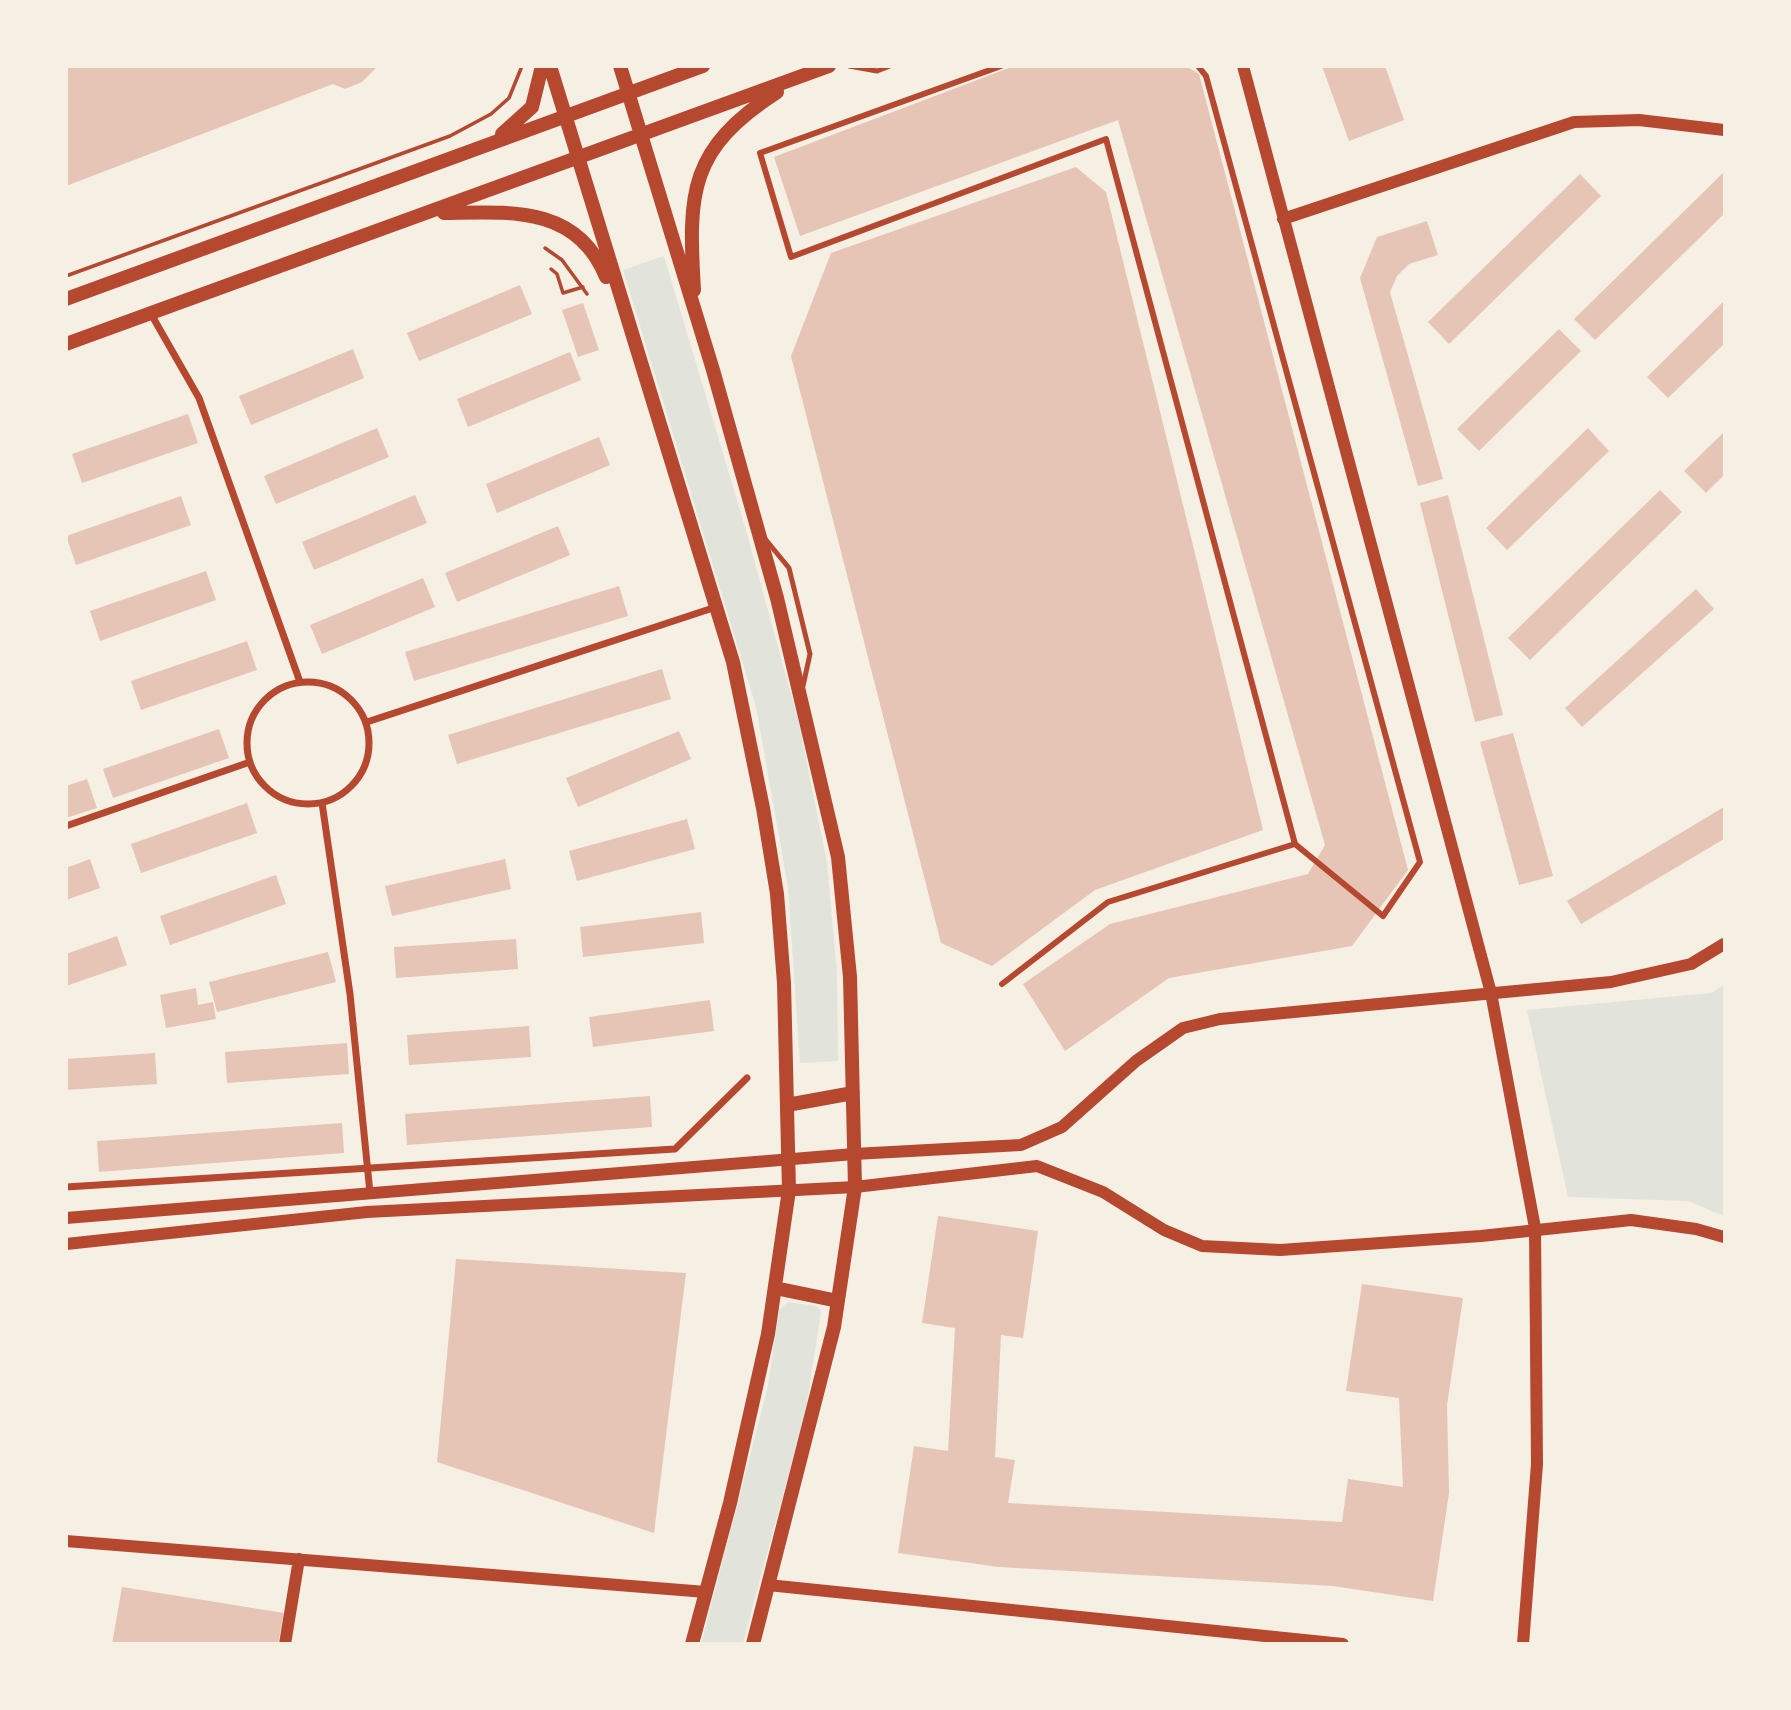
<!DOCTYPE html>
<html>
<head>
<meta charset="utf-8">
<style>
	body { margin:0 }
	#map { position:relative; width:1791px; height:1710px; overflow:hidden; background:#f6efe4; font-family:Karla,sans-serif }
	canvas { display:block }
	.frame { position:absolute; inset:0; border:68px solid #f6efe4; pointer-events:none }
</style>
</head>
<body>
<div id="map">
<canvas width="1791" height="1710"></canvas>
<div class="frame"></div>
</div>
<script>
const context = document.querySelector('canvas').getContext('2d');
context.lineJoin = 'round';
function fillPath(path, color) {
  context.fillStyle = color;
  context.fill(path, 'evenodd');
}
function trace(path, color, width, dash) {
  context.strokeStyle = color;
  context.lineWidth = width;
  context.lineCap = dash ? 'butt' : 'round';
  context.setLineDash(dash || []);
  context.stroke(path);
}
const green = new Path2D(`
	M664 256 745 527 799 723 827 863 837 972 838 1061 800 1063 788 887 756 707 623 270Z
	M1724 985V1216L1688 1201 1568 1197 1527 1010 1711 993Z
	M788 1302 817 1306 821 1311 806 1409 743 1643 701 1644 768 1386 779 1310Z`);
const building = new Path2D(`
	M66 66H378L362 82 345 89 333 84 66 186Z
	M1014 66H1186L1199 74 1408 870 1352 946 1169 978 1065 1051 1023 984 1110 924 1308 874 1325 845 1118 120 800 236 774 157Z
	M1322 66H1385L1404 120 1349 141Z
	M1076 167 1106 192 1263 830 1095 890 992 966 941 943 791 356 831 253Z
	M1724 172V214L1595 340 1574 319Z
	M1580 174 1601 196 1449 344 1428 322Z
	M1427 221 1438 255 1409 264 1397 276 1390 292 1443 479 1418 486 1360 278 1377 237Z
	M520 285 532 314 419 361 407 333Z
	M1724 301V344L1668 398 1647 377Z
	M583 303 599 350 578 357 562 310Z
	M1559 329 1581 351 1479 451 1457 429Z
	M353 349 364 378 251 425 239 396Z
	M570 352 581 380 468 427 457 399Z
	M188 414 198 443 82 483 72 454Z
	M377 428 389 457 276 504 264 476Z
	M1588 428 1609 451 1507 550 1486 528Z
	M1724 432V475L1706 493 1684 471Z
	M599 437 610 465 497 513 486 484Z
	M1660 490 1682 512 1530 660 1508 638Z
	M415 495 427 523 314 570 302 542Z
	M1448 495 1503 715 1475 722 1420 503Z
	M181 496 191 525 76 565 66 536Z
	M558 526 570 555 457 602 445 573Z
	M206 571 216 600 100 641 90 611Z
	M423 578 435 607 322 654 310 625Z
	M619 586 628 616 414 681 405 652Z
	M1696 589 1714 609 1582 727 1565 708Z
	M247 641 257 670 141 710 131 681Z
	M662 669 671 699 457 764 448 735Z
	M219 729 229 758 113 798 103 769Z
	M679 731 691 759 578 807 566 778Z
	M1513 733 1553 876 1519 885 1480 742Z
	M87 779 97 808 66 818V786Z
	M247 803 257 833 141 873 131 844Z
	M1724 807V839L1581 924 1567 901Z
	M687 819 695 849 577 881 569 851Z
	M90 859 100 888 66 900V868Z
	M505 859 511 889 392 916 385 886Z
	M276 875 286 904 170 945 160 916Z
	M701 912 704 943 583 957 580 927Z
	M117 936 127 965 66 986V954Z
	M516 939 518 969 396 978 394 947Z
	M328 952 336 982 217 1012 209 982Z
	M196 988 198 1005 213 1002 216 1019 166 1028 160 995Z
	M710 1000 714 1031 593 1047 589 1017Z
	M529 1026 531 1057 409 1065 407 1035Z
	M347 1043 349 1074 227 1083 225 1052Z
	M155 1053 157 1084 66 1090V1059Z
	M650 1096 652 1127 407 1145 405 1114Z
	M342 1123 344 1153 99 1172 97 1141Z
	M938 1216 1038 1231 1023 1338 1001 1335 995 1457 1015 1460 1008 1503 1342 1522 1348 1479 1403 1487 1399 1398 1346 1391 1362 1284 1463 1298 1447 1405 1449 1493 1433 1601 1333 1586 999 1567 898 1553 914 1446 948 1451 955 1328 922 1323Z
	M456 1259 686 1273 654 1533 437 1462Z
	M122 1587 284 1613 278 1644H112Z`);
const path = new Path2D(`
	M545 248 562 260 587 294
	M551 269 557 274 563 293 583 287
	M66 276 450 136 491 114 509 98 522 66`);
const service = new Path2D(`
	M849 66 877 71 890 66
	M766 540 789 568 810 654 803 686`);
const pedestrian = new Path2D(`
	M1001 66 760 153 791 257 1106 139 1295 844 1383 916 1420 862 1206 76 1198 66
	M1002 984 1108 902 1295 844`);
const minor = new Path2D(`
	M151 314 199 398 300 682
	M247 743a61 61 0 1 1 122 0a61 61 0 1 1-122 0Z
	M367 722 716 607
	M322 803 350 994 370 1193
	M66 826 250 762
	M66 1187 675 1149 747 1078`);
const tertiary = new Path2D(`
	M1243 66 1491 993 1535 1228 1537 1464 1523 1644
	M1283 219 1574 122 1639 120 1724 130
	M66 1218 854 1154 1021 1145 1062 1127 1136 1061 1183 1028 1220 1019 1611 982 1691 964 1724 944
	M66 1244 367 1212 855 1187 1037 1166 1103 1192 1164 1230 1202 1246 1280 1250 1481 1236 1631 1220 1696 1229 1724 1237
	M66 1541 706 1592
	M768 1585 1343 1644
	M285 1644 299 1559`);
const secondary = new Path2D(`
	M550 66 733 662 763 808 777 894 784 983 789 1190 768 1334 730 1503 692 1644
	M620 66 713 370 777 598 838 857 850 977 855 1187 834 1327 753 1644
	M502 134 532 107 542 66
	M444 213C509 212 577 205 606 277
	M694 290C688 192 689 149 777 92
	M66 299 703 66
	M66 344 829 66
	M787 1105 853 1093
	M775 1288 838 1301`);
fillPath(green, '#e2e4dc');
fillPath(building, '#e6c5b7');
trace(path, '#b5482f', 3.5);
trace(service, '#b5482f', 5);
trace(pedestrian, '#b5482f', 6);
trace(minor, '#b5482f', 7);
trace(tertiary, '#b5482f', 12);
trace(secondary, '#b5482f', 14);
</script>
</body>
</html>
